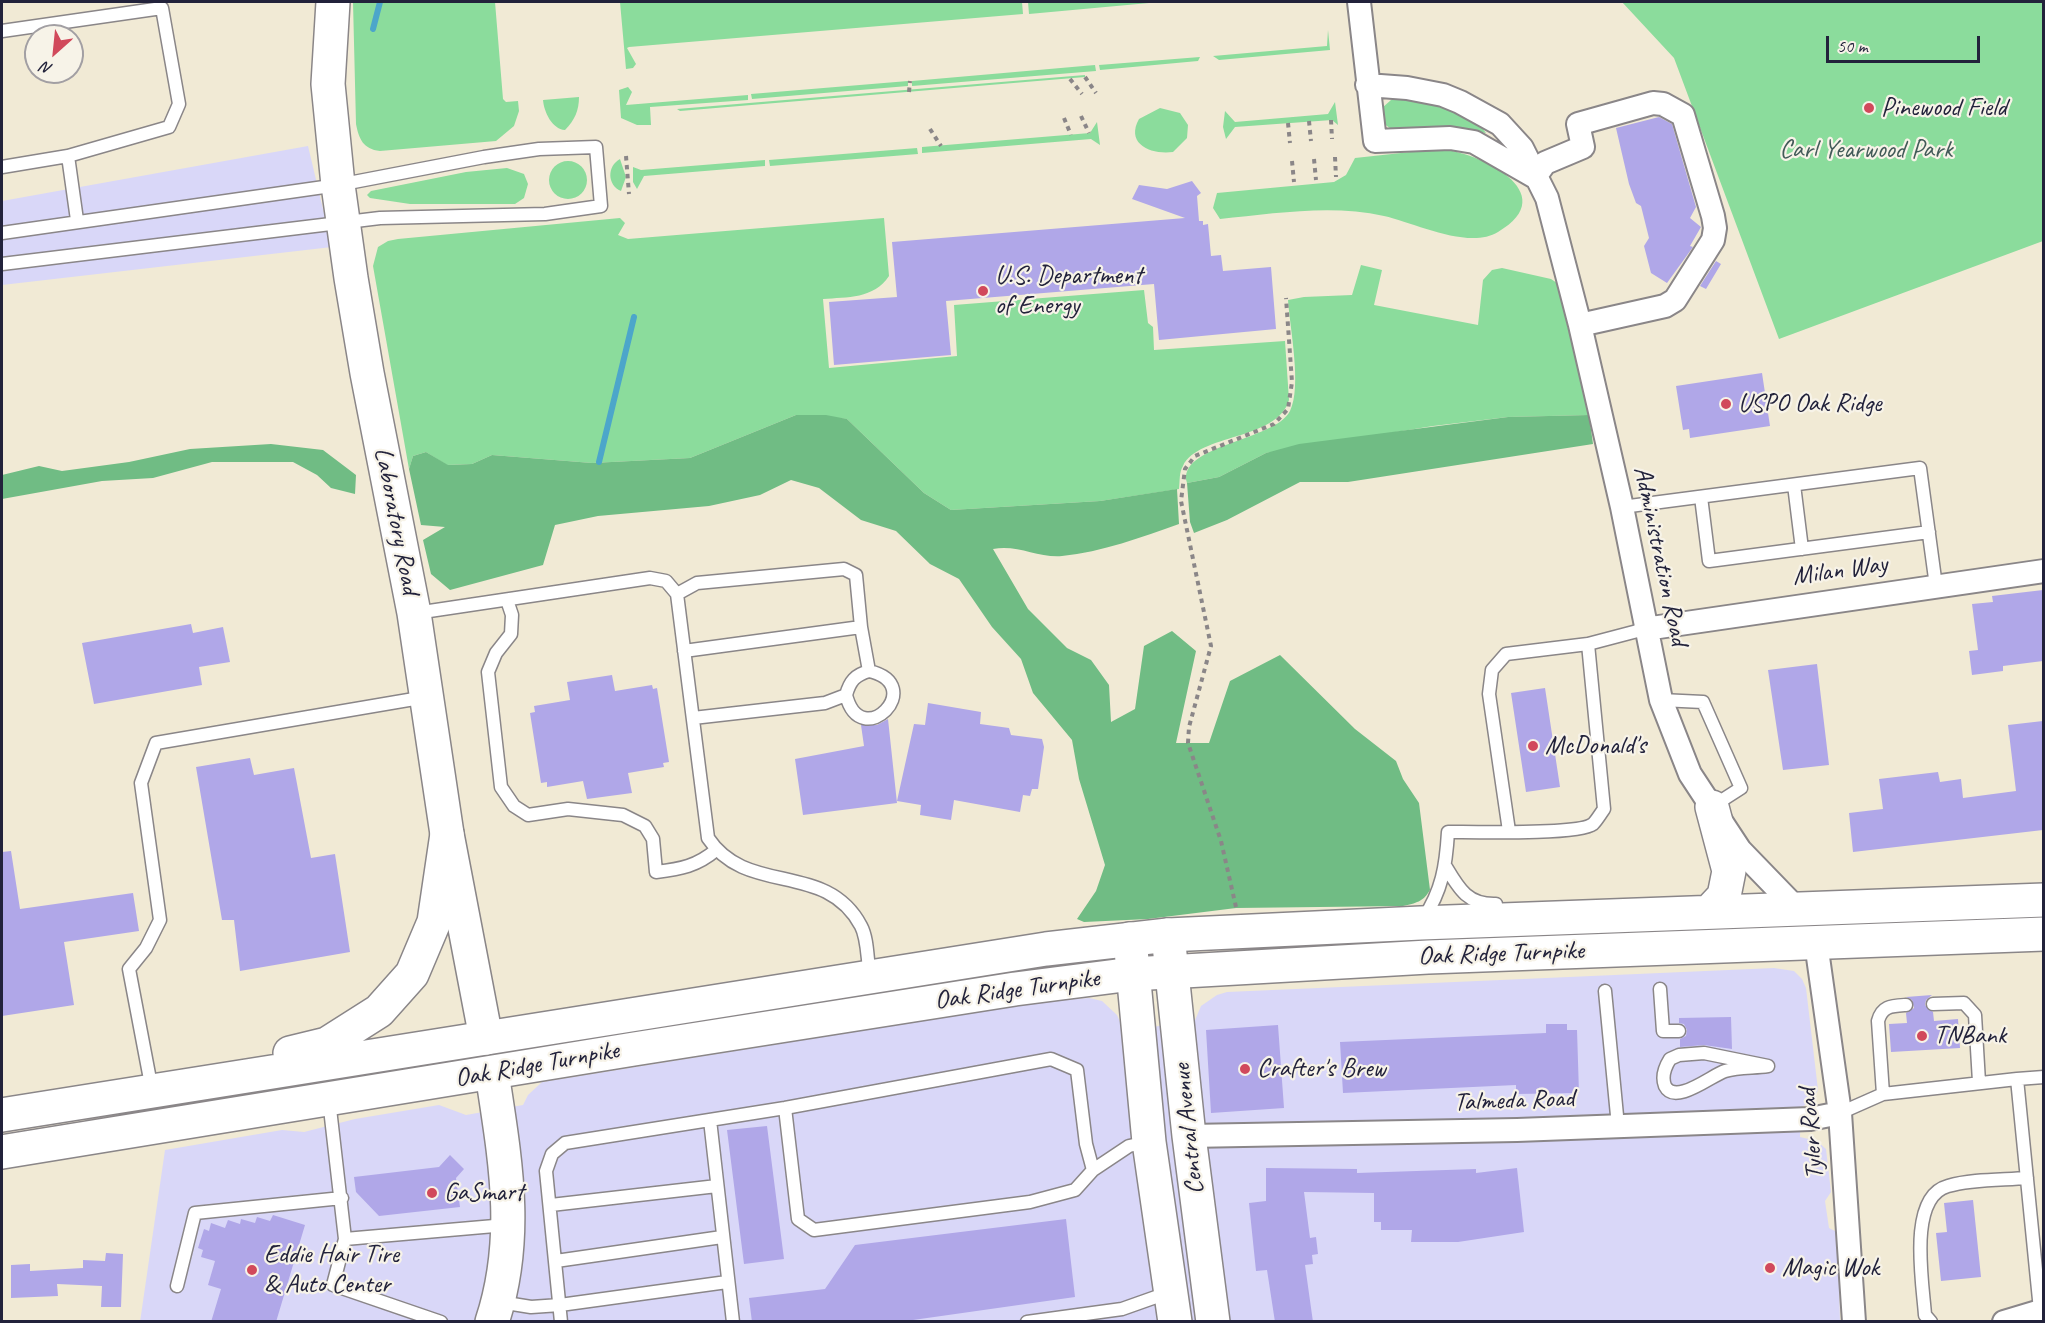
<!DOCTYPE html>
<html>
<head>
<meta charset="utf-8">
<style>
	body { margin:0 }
	#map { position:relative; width:2045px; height:1323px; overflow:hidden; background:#f1ead5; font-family:Caveat,sans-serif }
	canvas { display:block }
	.frame { position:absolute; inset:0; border:3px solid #22223b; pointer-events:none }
	.north { position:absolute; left:24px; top:24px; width:60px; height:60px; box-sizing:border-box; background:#f7f3e8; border:2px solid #a29fa3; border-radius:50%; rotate:207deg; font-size:16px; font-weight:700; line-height:24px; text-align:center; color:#22223b }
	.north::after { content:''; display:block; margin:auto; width:21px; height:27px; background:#d1495b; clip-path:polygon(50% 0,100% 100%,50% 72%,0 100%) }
	.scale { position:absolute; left:1826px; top:36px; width:154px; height:27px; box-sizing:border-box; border:3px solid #22223b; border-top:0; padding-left:8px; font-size:18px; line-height:21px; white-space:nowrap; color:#22223b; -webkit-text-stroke:4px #f7f3e8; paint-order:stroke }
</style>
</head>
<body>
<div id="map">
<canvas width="2045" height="1323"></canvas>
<div class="frame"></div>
<div class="north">N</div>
<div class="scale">50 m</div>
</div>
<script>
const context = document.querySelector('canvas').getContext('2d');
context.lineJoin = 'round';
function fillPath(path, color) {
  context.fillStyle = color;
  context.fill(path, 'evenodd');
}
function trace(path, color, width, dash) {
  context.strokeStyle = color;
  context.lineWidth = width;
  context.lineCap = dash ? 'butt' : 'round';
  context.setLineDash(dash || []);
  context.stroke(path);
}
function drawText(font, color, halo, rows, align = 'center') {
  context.font = font + ' Caveat,sans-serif';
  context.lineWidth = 4.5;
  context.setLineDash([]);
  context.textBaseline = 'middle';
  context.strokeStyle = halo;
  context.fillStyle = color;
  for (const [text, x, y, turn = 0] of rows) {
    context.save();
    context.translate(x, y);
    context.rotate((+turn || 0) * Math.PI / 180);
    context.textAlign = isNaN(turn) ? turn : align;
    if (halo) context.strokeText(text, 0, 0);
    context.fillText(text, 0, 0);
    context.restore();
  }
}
const built = new Path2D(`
	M308 146 332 247 2 285V201Z
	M1774 968 1794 971 1802 979 1806 988 1818 1090 1812 1102 1801 1107 1800 1137 1817 1141 1826 1149 1831 1192 1825 1201 1829 1228 1835 1231 1838 1241 1840 1322H140L165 1150 282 1130 304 1132 355 1119 439 1105 466 1115 523 1105 528 1095 542 1082 1046 1001 1089 998 1102 1001 1117 1015 1124 1031 1166 1025H1193L1201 1006 1217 995 1227 992Z`);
const green = new Path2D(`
	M353 2H495L503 99 506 102 518 101 519 111 514 126 496 141 380 151C363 149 359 139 356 124Z
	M620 2H1022L1023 14 629 47 627 48 636 64 633 68 626 69Z
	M1028 2H1160L1029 14Z
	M1622 2H2043V241L1779 339 1674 58Z
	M1328 30 1330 50 1219 60 1213 56 1327 46Z
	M1200 57 1198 61 1100 70 1099 65Z
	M1095 65 1096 71 912 86V81Z
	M1085 75V77L680 111 677 109Z
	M908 81V86L752 99 751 94Z
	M628 87 632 92 626 105 748 95V100L650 107 651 125H637L621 118 619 90Z
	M579 97C579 110 575 120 565 130 552 129 544 112 543 100Z
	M1401 99C1428 102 1470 110 1486 133L1444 126 1391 129 1383 123 1382 108 1391 100Z
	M1335 102 1338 125 1332 120 1235 127 1226 139 1223 127 1225 111 1235 122 1328 114Z
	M1160 108 1180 113 1188 125 1187 138 1173 152C1151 155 1125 144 1139 119Z
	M1097 122 1100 145 1091 139 922 153V147L1090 133Z
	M917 148 918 154 770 166 769 160Z
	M1438 149C1478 151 1565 193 1498 232 1469 250 1415 223 1384 216 1330 204 1273 214 1220 219L1213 208 1217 193 1334 182 1346 175 1355 158Z
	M620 159 626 177 621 191C607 185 607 166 620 159Z
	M765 160V166L644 176 637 189 633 182V167L641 170Z
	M549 180a19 19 0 1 1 38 0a19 19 0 1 1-38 0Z
	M507 168 524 174 528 184 524 198 515 204H410L370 198 367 195 371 191 466 172Z
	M620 218 625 223 618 235 628 239 884 218 889 276C874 299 847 297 823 299L829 368 957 356 954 305 1144 290 1148 323 1153 327 1154 350 1285 341 1289 400C1277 441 1199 433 1183 466 1179 472 1180 481 1179 489L1100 501 951 510 924 493 847 419 796 415 690 458 592 463 492 455 472 464 447 465 426 452 413 456 409 469 373 266 378 247 388 241 398 239Z
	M1361 265 1382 270 1374 305 1478 325 1483 280 1492 270 1502 268 1551 279 1557 283 1589 415 1508 417 1433 426 1266 453 1219 477 1187 483C1176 445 1275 441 1290 411 1302 387 1290 329 1288 300L1304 297 1352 295Z`);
const forest = new Path2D(`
	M796 415H826L847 419 924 493 951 510 1100 501 1177 489 1179 524C1142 537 1102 552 1062 556 1038 558 1017 544 993 549L1028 609 1067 648 1091 660 1109 685 1111 722 1135 709 1144 646 1172 631 1196 651 1176 743H1209L1230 681 1280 655 1355 729 1396 761 1403 779 1419 803 1430 890C1423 902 1416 903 1403 906L1236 908 1148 919 1084 922 1077 919 1096 891 1105 865 1079 779 1072 740 1033 693 1021 659 992 627 959 579 930 564 896 531 861 520 819 488 791 480 760 495 709 506 598 516 555 525 543 565 450 590 431 574 423 540 445 527 421 525 409 469 413 456 426 452 448 465 472 464 492 455 592 463 690 458Z
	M1589 415 1593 444 1348 482H1300L1227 520 1194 533 1190 522 1187 483 1219 477 1266 453 1299 444 1508 417Z
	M271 444 323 450 356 475 355 494 331 488 317 475 293 462H212L153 478 102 481 2 499V475L39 466 62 471 129 462 190 449Z`);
const stream = new Path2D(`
	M373 29 380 2
	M599 462 634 317`);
const building = new Path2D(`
	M1659 117 1672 124 1696 207 1690 218 1701 227 1690 246 1693 247 1667 283 1651 273 1644 246 1649 238 1641 206 1636 203 1629 184 1616 128Z
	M1192 181 1201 193 1197 196 1199 221H1203V225L1208 224 1211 256 1221 255 1223 271 1271 267 1276 329 1159 340 1154 284 946 301 951 355 834 365 829 302 897 297 892 242 1185 218 1132 199 1139 185 1167 189Z
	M1716 261 1721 264 1706 289 1700 286Z
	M1762 373 1770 426 1690 438 1689 429 1683 430 1676 386Z
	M2043 590V661L2003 666V671L1972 675 1969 651 1978 650 1972 604 1993 602 1992 596Z
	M191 624 193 633 223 627 230 662 199 667 202 685 94 704 82 643Z
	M1817 664 1829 765 1783 770 1768 670Z
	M612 675 615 691 652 685 653 689 657 688 669 762 663 763 664 767 628 773 632 793 587 799 583 781 547 787V782L541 783 530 713 535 712 534 706 570 700 567 682Z
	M1545 688 1560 787 1526 792 1511 693Z
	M928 703 981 712 980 724 1009 728 1011 735 1042 739 1044 747 1038 789H1032L1030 796 1023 795 1020 812 954 800 951 820 920 815 921 805 897 801 914 724 925 725Z
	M888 719 897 803 803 815 795 759 864 746 861 725H877Z
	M2043 721V830L1853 852 1849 813 1883 809 1879 779 1938 772 1940 782 1961 779 1963 798 2016 791 2008 725Z
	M250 758 254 775 294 768 311 858 335 854 350 952 240 971 234 920H222L196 767Z
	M11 851 20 909 133 893 139 931 64 942 74 1005 2 1016V852Z
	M1932 995 1926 1000 1925 1005 1933 1012 1934 1021 1958 1019 1960 1048 1891 1052 1889 1024 1907 1023 1906 1013 1914 1008 1912 1000 1906 997Z
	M1731 1017 1732 1049 1704 1045 1680 1047V1039L1686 1036 1687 1030 1684 1024 1679 1023V1018Z
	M1546 1024H1567V1030H1577L1579 1093 1516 1094V1085L1343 1093 1340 1042 1546 1033Z
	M1278 1025 1284 1108 1211 1113 1206 1030Z
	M767 1126 784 1259 744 1264 727 1130Z
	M450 1155 464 1169 456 1178 460 1207 379 1216 356 1192 354 1177 439 1167Z
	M1266 1168 1357 1169V1173L1476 1169V1173L1517 1168 1524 1232 1458 1242H1411L1412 1230H1381V1222H1374V1193L1304 1192 1310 1238 1316 1237 1318 1254 1312 1255 1313 1264 1305 1265 1313 1322H1275L1267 1270 1256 1271 1249 1203 1266 1201Z
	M1973 1200 1981 1277 1941 1281 1936 1233 1947 1232 1944 1203Z
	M273 1215 305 1225 276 1322H211L221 1289 208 1285 215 1261 201 1257 203 1250 198 1248 204 1229 209 1231 211 1223 225 1228 228 1220 240 1224 241 1219 255 1223 257 1217 270 1221Z
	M1066 1219 1075 1297 899 1322H752L749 1298 825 1289 855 1245Z
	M106 1253 123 1254 121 1307H101L102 1286 57 1284 58 1296 11 1298V1265L30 1264V1271L83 1268V1260L105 1261Z`);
const path = new Path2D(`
	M1085 77 1096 93
	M1070 79 1082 94
	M909 92 910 81
	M1081 116 1089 133
	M1064 118 1071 135
	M1331 120 1332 139
	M1309 121 1311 141
	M1288 123 1290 143
	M930 129 941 146
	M626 156 629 194
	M1335 157 1336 177
	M1314 159 1316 180
	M1292 161 1294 182
	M1236 907 1221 841 1188 743 1189 727 1211 646 1181 501 1185 469 1195 456 1274 424 1288 409 1292 382 1286 298`);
const lane = new Path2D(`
	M2 31 162 8 179 104 169 127 68 156
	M2 167 68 156 77 220
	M2 233 338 185 484 157 539 149 596 147 601 206 545 214 380 218 2 264
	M1794 485 1802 549
	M1701 497 1709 561 1929 532
	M1622 507 1920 468 1936 586
	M677 594 697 583 844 569 856 575 861 627 869 671C855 675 850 681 846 695L825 703 693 718
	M507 600 512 615 511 634 496 653 488 672 501 787 514 806 528 815 568 809 623 815 645 826 653 839 656 872C681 869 697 866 716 850
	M416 613 650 578 666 581 677 594 708 838C747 897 826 860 861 926 868 939 867 960 870 975
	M1588 644 1645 629
	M684 651 861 627
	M846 695C861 754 929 685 869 671
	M1661 700 1703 702 1741 788 1713 806
	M1446 867C1459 889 1468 905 1496 904
	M1423 919C1442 891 1446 866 1448 832 1472 832 1579 835 1593 824 1597 820 1601 813 1604 809L1588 644 1506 654 1492 670 1489 694 1509 831
	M1660 989 1663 1031H1679
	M1605 991 1618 1126
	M1933 1004 1964 1003 1975 1015 1979 1082
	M1704 1053 1768 1066C1754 1068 1738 1067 1725 1071 1712 1075 1675 1106 1665 1086 1661 1076 1665 1067 1670 1059L1679 1055Z
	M152 1090 129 969 146 948 160 920 141 783 156 743 426 697
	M1883 1094 1878 1021C1882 1006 1891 1006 1906 1005
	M329 1100 345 1239 506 1225
	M785 1108 798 1219 814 1230 1030 1202 1075 1190 1093 1170 1129 1146 1148 1142
	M1840 1113 1883 1094 2017 1079
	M710 1120 733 1322
	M551 1205 717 1186
	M345 1239 333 1285 441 1322
	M556 1261 722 1237
	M177 1286 195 1213 342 1198
	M500 1302 531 1307 560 1305 727 1282
	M2040 1310 2017 1079 2044 1077
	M561 1322 546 1171 552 1154 565 1143 785 1108 1051 1059 1077 1070 1086 1144 1093 1170
	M1027 1322 1122 1309 1170 1292
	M1931 1322 1925 1315C1923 1284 1907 1197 1948 1186 1972 1179 2002 1180 2027 1178`);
const street = new Path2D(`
	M1359 2 1375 141 1450 138 1474 142 1535 177
	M1367 85 1407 88 1443 95 1460 102 1500 124 1522 148 1547 198 1580 325 1622 507 1661 700 1690 774 1740 850 1799 911
	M1535 177 1545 163 1583 147 1578 124 1653 103 1663 104 1683 115 1713 216 1715 228 1713 240 1675 300 1665 306 1580 325
	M1645 629 2044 571
	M1816 943 1840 1113 1854 1322
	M1189 1136 1517 1130 1810 1119 1840 1113
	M2004 1322 2044 1310`);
const secondary = new Path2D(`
	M333 2 328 84 338 185 351 278 367 373 414 613 447 834 486 1038
	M1168 935 1189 1136 1213 1322
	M1130 939 1149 1142 1175 1322
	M492 1322C520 1237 505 1159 492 1073`);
const highway = new Path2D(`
	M1709 912 1724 896 1729 871 1712 807
	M290 1053 327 1044 379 1011 412 974 434 922 447 834
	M2 1115 1046 949 1168 935 1421 923 2044 900
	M2 1152 634 1049 1015 989 1132 974 1428 957 2044 934`);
const markers = [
	[1869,108,6,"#d1495b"],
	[983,291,6,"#d1495b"],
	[1726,404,6,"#d1495b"],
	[1533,746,6,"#d1495b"],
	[1922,1036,6,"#d1495b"],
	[1245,1069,6,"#d1495b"],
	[432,1193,6,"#d1495b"],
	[1770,1268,6,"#d1495b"],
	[252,1270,6,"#d1495b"]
];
const poiNames = [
	["Pinewood Field",1881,108],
	["U.S. Department",995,276],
	["of Energy",995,306],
	["USPO Oak Ridge",1738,404],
	["McDonald's",1545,746],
	["TNBank",1934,1036],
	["Crafter's Brew",1257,1069],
	["GaSmart",444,1193],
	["Eddie Hair Tire",264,1255],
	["& Auto Center",264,1285],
	["Magic Wok",1782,1268]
];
const parkNames = [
	["Carl Yearwood Park",1866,150]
];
const streetNames = [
	["Laboratory Road",396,521,79],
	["Administration Road",1660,556,78],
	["Milan Way",1840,571,-8],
	["Oak Ridge Turnpike",1501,954,-2],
	["Oak Ridge Turnpike",1017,990,-8],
	["Oak Ridge Turnpike",537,1065,-10],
	["Talmeda Road",1514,1101,-2],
	["Central Avenue",1189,1129,-96],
	["Tyler Road",1812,1134,-95]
];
fillPath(built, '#d9d7f8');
fillPath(green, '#8bdc9c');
fillPath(forest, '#70bc84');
trace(stream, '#4ca6ca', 6);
fillPath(building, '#b0a7e8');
trace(lane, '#8a8688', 15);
trace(street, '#8a8688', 26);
trace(secondary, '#8a8688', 36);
trace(highway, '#8a8688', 36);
trace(path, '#8a8688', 4, [4.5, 4.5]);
trace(lane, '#fff', 12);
trace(street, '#fff', 22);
trace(secondary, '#fff', 33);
trace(highway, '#fff', 33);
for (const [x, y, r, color] of markers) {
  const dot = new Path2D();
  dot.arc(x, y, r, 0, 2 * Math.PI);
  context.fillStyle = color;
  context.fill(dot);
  trace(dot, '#f7f3e8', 2);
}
drawText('26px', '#22223b', '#f7f3e8', poiNames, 'left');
drawText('26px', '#425a58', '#f7f3e8', parkNames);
drawText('26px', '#22223b', '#f7f3e8', streetNames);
</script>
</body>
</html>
